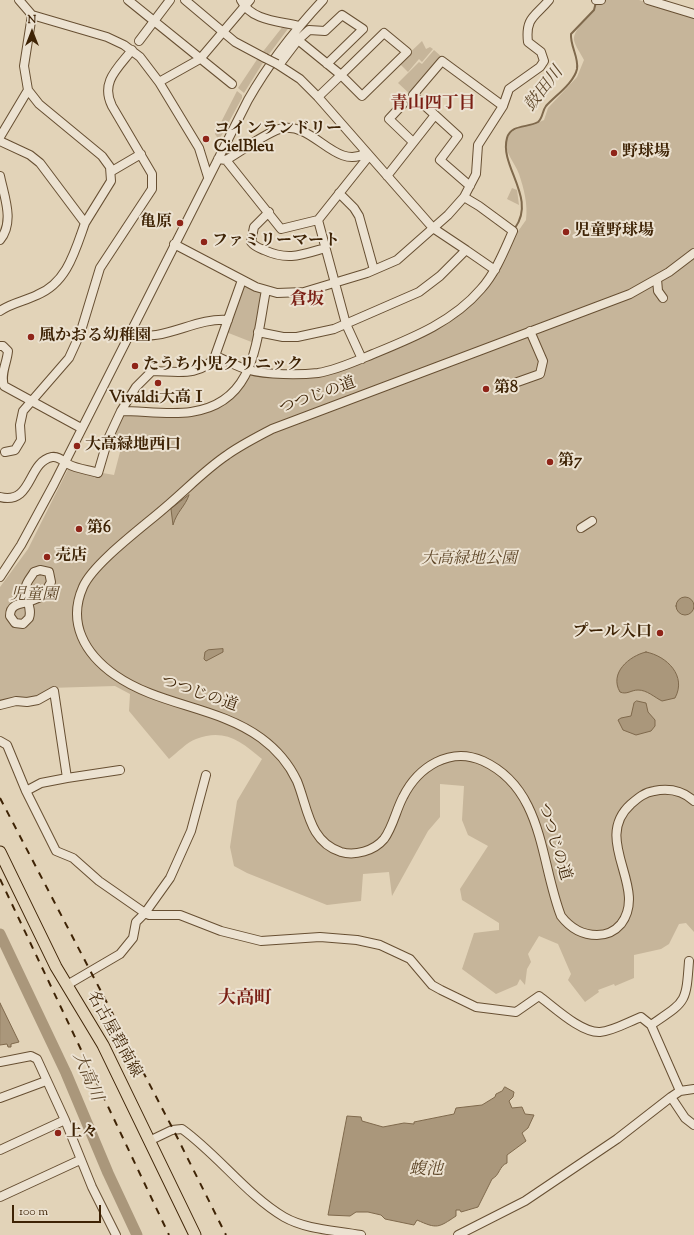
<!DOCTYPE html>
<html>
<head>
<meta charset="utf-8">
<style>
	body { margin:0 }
	#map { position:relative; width:694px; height:1235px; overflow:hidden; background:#e2d3b8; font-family:"Sorts Mill Goudy",serif }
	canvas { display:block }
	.north { position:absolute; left:12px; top:12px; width:40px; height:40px; -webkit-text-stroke:3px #ece2d1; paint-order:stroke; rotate:0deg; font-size:11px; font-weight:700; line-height:16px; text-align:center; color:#3e2305 }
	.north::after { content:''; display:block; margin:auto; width:14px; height:18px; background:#3e2305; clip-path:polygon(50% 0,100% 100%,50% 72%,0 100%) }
	.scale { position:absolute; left:12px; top:1205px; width:89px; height:18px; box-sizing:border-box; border:2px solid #3e2305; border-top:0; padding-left:5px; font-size:12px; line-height:14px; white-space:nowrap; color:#3e2305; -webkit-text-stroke:3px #ece2d1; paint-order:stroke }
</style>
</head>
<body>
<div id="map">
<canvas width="694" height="1235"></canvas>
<div class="north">N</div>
<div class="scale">100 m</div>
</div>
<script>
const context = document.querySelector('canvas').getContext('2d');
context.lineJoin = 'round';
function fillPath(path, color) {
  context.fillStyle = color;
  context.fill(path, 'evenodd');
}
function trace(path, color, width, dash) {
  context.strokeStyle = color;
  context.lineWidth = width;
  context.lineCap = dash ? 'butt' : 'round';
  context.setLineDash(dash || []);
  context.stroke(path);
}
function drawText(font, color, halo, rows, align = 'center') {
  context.font = font + ' "Sorts Mill Goudy","Noto Serif JP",serif';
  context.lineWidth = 4;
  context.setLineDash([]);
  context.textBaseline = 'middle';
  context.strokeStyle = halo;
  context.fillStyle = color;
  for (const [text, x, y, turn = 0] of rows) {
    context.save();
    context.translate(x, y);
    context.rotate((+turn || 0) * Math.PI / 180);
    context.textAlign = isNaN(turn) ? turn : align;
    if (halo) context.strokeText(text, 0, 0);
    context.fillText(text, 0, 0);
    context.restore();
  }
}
const green = new Path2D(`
	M602 0H639L694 17V932L686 923 679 924 669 944 661 949 634 955V978L615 986 614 984 598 990 599 992 585 1002 568 980 571 974 558 944 539 936 528 954 531 962 527 969 525 985 520 979 517 985 496 994 462 969 474 933 499 930V923L462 900 460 889 488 846 468 835 462 820 464 786 440 784V817L428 831 392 896 389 872 363 874 361 901 327 905 247 873 234 866 230 847 237 801 262 759C241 741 224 728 196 739 187 742 177 753 169 759L129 711 130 694 115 686 49 688 39 698 0 702V587L28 549 69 467 114 475 120 452 121 441 110 440 121 414 211 409 250 374 318 375 461 312 526 220C528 204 524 189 519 174 515 162 499 147 510 134 518 125 534 125 544 120L548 108 577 77 584 60C581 54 575 46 574 40 573 27 593 17 597 2Z
	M284 25 290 26 267 57 261 54Z
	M422 41 426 49 430 47 433 49 422 62 419 59 408 72 399 63Z
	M434 50 443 58 411 95 398 83 419 62 422 64Z
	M258 58 264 61 244 93 238 88Z
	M237 91 242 95V98L219 140 215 134Z
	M512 188 517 190 519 205 507 199Z
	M245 286 260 293 262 296 254 343 226 332 242 287Z`);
const water = new Path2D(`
	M189 495C185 507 177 511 173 525L171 509Z
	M676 606a9 9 0 1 1 18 0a9 9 0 1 1-18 0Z
	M223 649V652L206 661 204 659 205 652 208 650Z
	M646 652C667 656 687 676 675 698L662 701C654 697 647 690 638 690 631 690 627 695 620 692 609 673 629 656 646 652Z
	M637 701 646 703 648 712 655 720V726L651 731 636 735 623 730 618 720 621 718 631 716 634 703Z
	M0 1003 19 1042 11 1044V1047H8L7 1044 0 1045Z
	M505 1087 514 1092 513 1097 509 1101 512 1108 522 1107 525 1114 534 1115 528 1128 522 1133 526 1141 507 1155V1163C499 1166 500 1175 492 1179L478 1207 461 1212 460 1210H456V1216C438 1228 437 1229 417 1220L414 1225 385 1219 381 1215 368 1212H356L350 1216 328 1215 347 1116 361 1117 362 1121 383 1127 404 1123 414 1124V1122L454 1114 456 1108 482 1105 495 1097 496 1094 502 1091Z`);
const stream = new Path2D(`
	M515 228C537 198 499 166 507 138 511 124 528 128 538 122 543 118 542 111 546 106 555 96 574 83 577 69 579 57 570 46 571 34L594 10 596 2`);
const river = new Path2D(`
	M0 934 66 1073 108 1173 137 1235`);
const minor = new Path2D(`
	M19 0 32 15 107 37 124 45 140 57 159 82 199 148 208 177
	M128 0 232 84
	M185 0 235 42 265 58
	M241 0C251 21 279 21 299 26
	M596 0H601
	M648 0 694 14
	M384 33 407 52 362 96 341 75Z
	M298 40 309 30 325 31 342 15 363 29 327 64
	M139 41 170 0
	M277 64 300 79 318 97 433 228 466 250
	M279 65 298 40 341 75 318 97
	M159 82 200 59 250 0
	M28 90 39 104 102 156 110 167 111 181 85 223
	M403 104 389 119 413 142
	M503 106 509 89 540 67 544 61 541 52 528 42C525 17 536 16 549 0
	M435 115 458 136 440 160 470 186
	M0 137 28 90 24 66 32 15
	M0 141 30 155 40 163 85 223C75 251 67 283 37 295 25 301 11 303 0 311
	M218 159 226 160C240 152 268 131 283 128 314 123 336 171 366 153
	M226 160 281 229 318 220
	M112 171 141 154
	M0 176C4 196 15 222 0 240
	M387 176 435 115 413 95 442 61 503 106 478 145 476 174 464 197
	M339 193 354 208 359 216 374 270
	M269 212 254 227 251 242C255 247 259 248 264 250 288 261 301 255 325 248
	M174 244 256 287 277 293 304 292 367 273 397 260 448 215 464 197 479 206 513 231C504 251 496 272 481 289 453 322 412 338 373 354 356 361 337 370 318 373 300 375 267 375 249 370 237 367 226 360 215 356L242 280
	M694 253 669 272 630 294 272 429C257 437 241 445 227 455 206 469 188 488 168 505 147 524 94 562 83 587 67 623 85 654 115 675 159 706 217 706 261 738 276 749 289 764 297 781 308 808 309 842 341 852 355 856 374 851 384 839 393 827 396 810 403 797 418 767 450 746 483 761 544 789 540 862 561 916 571 929 582 935 597 935 606 935 615 931 621 924 649 887 591 840 631 804 638 798 645 792 654 791 669 788 683 791 694 801
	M657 279 658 291 663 298
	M258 332 283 337H297L334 329 419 292 440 276 466 250 495 270
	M130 333C162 344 194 317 228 320
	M0 346H3L8 351C7 363 0 374 4 386L81 428
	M215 356C202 378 174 371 152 371L136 387 121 411C143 411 169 415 191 412 256 403 256 341 266 290
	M362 359 346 324 318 220 369 156
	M509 385 540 374 543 361 530 331
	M5 452 15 450 21 440 20 425 23 411 69 358 80 334 100 268 152 189V174L112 106C100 82 118 68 132 50
	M0 497C33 505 27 462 52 457 59 456 63 461 68 464 77 469 89 470 98 473L108 439 121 411
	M581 528 592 521
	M0 577 21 545 54 484 248 100C269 63 294 31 323 0
	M28 602C18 604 10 605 10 616L15 623 23 624 29 618C33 607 23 597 26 586 27 581 32 576 34 572L40 570 49 572 51 582 43 596 28 602
	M0 705 16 701 27 702 38 700 54 691 67 778 41 783 26 791
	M0 741 7 745 26 791 56 851 73 858 99 881 145 913 149 915H180L221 931 261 941 320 937 357 940 380 945 410 959 432 985 441 990 476 1007 516 1012 539 996C554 1007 581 1033 600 1032 613 1031 628 1022 641 1017L651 1025 680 1091
	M67 778 120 770
	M67 985 120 954 133 938 136 922 145 913 170 878 191 831 206 775
	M651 1025C686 1001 686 1004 689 961
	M0 1062 31 1056 37 1059 65 1120 92 1187 116 1235
	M671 1097 685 1118 694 1125
	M0 1098 46 1081
	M149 1141 172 1130 182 1129C217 1154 248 1196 284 1217 307 1230 335 1230 361 1235
	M0 1150 65 1120
	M0 1197 80 1160
	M458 1235 525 1201 617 1139 671 1097 680 1091 694 1089`);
const major = new Path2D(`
	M0 852 56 967 103 1045 195 1235`);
const rail = new Path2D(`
	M0 798 175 1133 226 1235
	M0 879 169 1235`);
const minorBridge = new Path2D(`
	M265 58 277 64`);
const markers = [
	[206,139,4,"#8f2418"],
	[614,153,4,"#8f2418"],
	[180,223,4,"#8f2418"],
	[566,232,4,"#8f2418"],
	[204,242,4,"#8f2418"],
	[31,337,4,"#8f2418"],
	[135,366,4,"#8f2418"],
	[158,383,4,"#8f2418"],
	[486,389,4,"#8f2418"],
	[77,446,4,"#8f2418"],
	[550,462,4,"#8f2418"],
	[79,529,4,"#8f2418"],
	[47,557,4,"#8f2418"],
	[660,633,4,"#8f2418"],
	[58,1133,4,"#8f2418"]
];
const poiNames = [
	["コインランドリー",214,130],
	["CielBleu",214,148],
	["野球場",622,153],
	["亀原",172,223,"right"],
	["児童野球場",574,232],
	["ファミリーマート",212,242],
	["風かおる幼稚園",39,337],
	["たうち小児クリニック",143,366],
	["第8",494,389],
	["Vivaldi大高Ⅰ",158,399,"center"],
	["大高緑地西口",85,446],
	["第7",558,462],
	["第6",87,529],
	["売店",55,557],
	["プール入口",652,633,"right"],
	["上々",66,1133]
];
const streetNames = [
	["つつじの道",318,397,-20],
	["つつじの道",199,695,19],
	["つつじの道",553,842,73],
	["名古屋碧南線",113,1035,61]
];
const parkNames = [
	["大高緑地公園",469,560],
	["児童園",34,596]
];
const waterNames = [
	["鼓田川",545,90,-52],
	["大高川",86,1077,67],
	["蝮池",426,1171]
];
const neighbourhoodNames = [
	["青山四丁目",433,105],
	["倉坂",307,301]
];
const quarterNames = [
	["大高町",245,1000]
];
fillPath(green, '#c6b59a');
fillPath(water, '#aa977b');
trace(water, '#7f694c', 1);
trace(stream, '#7f694c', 2);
trace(river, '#aa977b', 11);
trace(minor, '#674f32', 10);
trace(major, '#3e2305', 13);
trace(minor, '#ece2d1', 8);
trace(major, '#e2d3b8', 11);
trace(rail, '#3e2305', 2, [7, 7]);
trace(minorBridge, '#674f32', 10, []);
trace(minorBridge, '#ece2d1', 8);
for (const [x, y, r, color] of markers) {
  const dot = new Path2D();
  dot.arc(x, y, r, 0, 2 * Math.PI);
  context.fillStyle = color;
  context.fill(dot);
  trace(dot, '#ece2d1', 1.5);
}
drawText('bold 16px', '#3e2305', '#ece2d1', poiNames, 'left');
drawText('16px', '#3e2305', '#ece2d1', streetNames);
drawText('italic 16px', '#60482a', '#ece2d1', parkNames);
drawText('italic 17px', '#5e4628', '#ece2d1', waterNames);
drawText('bold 17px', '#7a1f14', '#ece2d1', neighbourhoodNames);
drawText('bold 18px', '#7a1f14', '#ece2d1', quarterNames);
</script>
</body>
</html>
